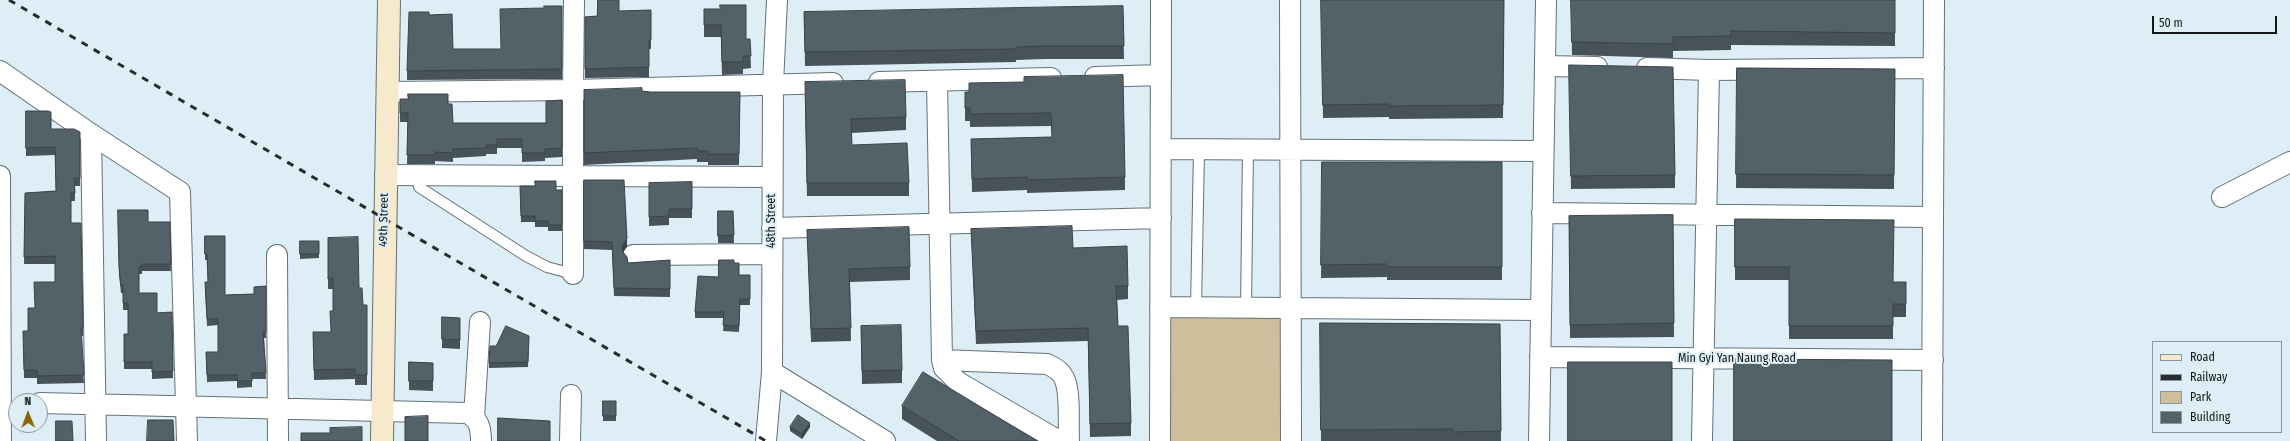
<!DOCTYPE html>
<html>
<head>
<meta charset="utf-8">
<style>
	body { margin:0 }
	#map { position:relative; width:2290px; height:441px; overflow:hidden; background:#ddeef6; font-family:"Fira Sans Condensed",sans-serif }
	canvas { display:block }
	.legend { position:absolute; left:2152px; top:341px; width:130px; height:92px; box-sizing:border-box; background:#ddeef6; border:1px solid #8b989e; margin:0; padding:5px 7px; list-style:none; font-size:12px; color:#111619 }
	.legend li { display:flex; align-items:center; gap:8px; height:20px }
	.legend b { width:20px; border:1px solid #8b989e }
	.north { position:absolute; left:8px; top:393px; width:40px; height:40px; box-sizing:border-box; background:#ddeef6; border:1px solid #8b989e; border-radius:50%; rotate:359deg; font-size:11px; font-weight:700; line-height:16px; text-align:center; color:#111619 }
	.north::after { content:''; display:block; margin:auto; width:14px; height:18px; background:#896502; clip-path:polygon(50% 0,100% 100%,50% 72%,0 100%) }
	.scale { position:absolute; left:2152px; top:16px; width:125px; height:18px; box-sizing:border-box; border:2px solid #111619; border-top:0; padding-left:5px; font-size:12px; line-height:14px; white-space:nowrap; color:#111619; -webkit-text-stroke:3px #ddeef6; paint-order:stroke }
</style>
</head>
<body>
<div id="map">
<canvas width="2290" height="441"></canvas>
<ul class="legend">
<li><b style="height:5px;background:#f7e9cc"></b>Road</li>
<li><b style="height:5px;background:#262c2f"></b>Railway</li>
<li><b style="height:11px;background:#cfbe9c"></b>Park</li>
<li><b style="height:11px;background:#536168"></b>Building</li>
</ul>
<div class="north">N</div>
<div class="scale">50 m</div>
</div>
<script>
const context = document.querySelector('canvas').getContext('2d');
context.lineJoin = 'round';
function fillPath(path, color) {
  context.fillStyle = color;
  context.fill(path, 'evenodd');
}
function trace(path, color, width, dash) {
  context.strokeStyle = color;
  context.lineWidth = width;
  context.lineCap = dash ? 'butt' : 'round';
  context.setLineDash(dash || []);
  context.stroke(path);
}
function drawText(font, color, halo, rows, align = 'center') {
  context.font = font + ' "Fira Sans Condensed",sans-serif';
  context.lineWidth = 4;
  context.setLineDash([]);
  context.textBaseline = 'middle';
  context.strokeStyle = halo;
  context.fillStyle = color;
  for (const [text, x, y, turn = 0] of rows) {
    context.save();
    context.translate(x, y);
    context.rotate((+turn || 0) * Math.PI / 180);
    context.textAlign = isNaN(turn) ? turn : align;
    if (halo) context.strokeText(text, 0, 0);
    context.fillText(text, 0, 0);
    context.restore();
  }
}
const green = new Path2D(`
	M1166 315 1280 316 1281 441H1163Z`);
const service = new Path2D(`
	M417 175 419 187 526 256 547 267 573 274
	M1196 308 1199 149
	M1246 308 1248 149`);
const minor = new Path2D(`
	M574 0 573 90 833 83
	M1290 0 1291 441
	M1545 66 1597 67
	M1647 68 1709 70 1934 68
	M0 71 91 134 180 192 187 441
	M1095 77 1161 75
	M937 81 942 360 944 368 958 382 1059 441
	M879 82 1051 78
	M388 92 573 90V274
	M91 134 96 441
	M1161 149 1543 151
	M385 175 772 177
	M0 176 1 441
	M2222 197 2290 162
	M1542 213 1932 217
	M772 228 1161 218
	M277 255 278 441
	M633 255 772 254
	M1160 307 1540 310
	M1540 357 1933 360
	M942 360 1047 364C1054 367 1061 371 1064 378 1071 391 1068 425 1069 441
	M772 372 885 441
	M40 403 467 413C479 419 481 428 481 441
	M474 417 480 322
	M570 441 571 395
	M766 441 772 372 773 84 777 0
	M1160 441 1161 0
	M1539 441 1546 0
	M1702 441 1709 70
	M1932 441 1934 0`);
const secondary = new Path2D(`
	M382 441 389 0`);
const rail = new Path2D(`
	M9 0 766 441`);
const wall = new Path2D(`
	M1321 0H1504L1503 118 1389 119V117L1323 118Z
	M1571 0H1895V46L1731 45V50L1673 51V58L1572 55Z
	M562 6V79L407 80V71L429 15 453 49H501L544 8Z
	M1123 6 1124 59H1044L1016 60V62L805 66 804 12Z
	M704 9H720L746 39H750L751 68 743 69V74L722 75 721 37H704Z
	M651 10V49H649V77L585 78V17L597 16 619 11Z
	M1569 65 1675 175V188L1571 189Z
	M1737 68 1895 69 1894 189 1736 188Z
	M1024 82 1125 177V190L1027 193V190L972 192 971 139 1052 137 1051 126 970 127V121H965V105L969 92Z
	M584 90 642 91 650 92H740L739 165H708V162H697V159L584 165Z
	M805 96 906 117V130L851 133 852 145 909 183V196H807Z
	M400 99 448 104 453 123H546L562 100V157L545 158V161L522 162V148H497V154H486V156L453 158V162L435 161V164H407L408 122H400Z
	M26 111 51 129 80 132V186H75V201H71V223L83 328V336H81L84 383 37 384V378H24L23 331H28L34 308 55 282V264H24L25 193 56 191 55 155 26 156Z
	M1322 162H1502V280H1387V277L1321 278Z
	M584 180 627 246 623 252 628 263 670 260V297L614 296 612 250 584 249Z
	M692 182V218H669V225L649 226V183Z
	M520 186 556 190H562V231H548V227H535V222H521Z
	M718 211H733L734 243H718Z
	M1673 215 1674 337 1570 338 1569 216Z
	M118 218 148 222H170L171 271H142V274H139V293L157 313 172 312 173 378 152 379V369H124V334H128V310H123V293H121L119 275Z
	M1735 219 1893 282 1906 295V317H1893V339H1789V280H1735Z
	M971 229 1073 248 1128 286V299L1117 300 1118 326 1131 423V436L1090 437 1088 341 976 344Z
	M807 230 910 267V280L850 282 851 341 811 342Z
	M205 236 225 295 254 294 266 286V338H264L266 379H252V387L237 388V381L207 382 206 352H218V325L207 326 205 288 208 282 207 260H205Z
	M328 238 359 288 363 305H367V385H355V379L314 380 313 332H331L333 311V289H328Z
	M300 241H319V258L300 259Z
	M734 263 739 275H750V305H740L739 332 723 331 724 318H695V312L718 277Z
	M442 317 460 318V349L442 348Z
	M1320 323 1500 324 1501 441H1321Z
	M861 326 902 370V383L862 384Z
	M529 336 528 367 489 368V363L496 346Z
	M409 362 433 363V391L409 390Z
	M603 401H616V421H603Z
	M902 406 1037 441H937L902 419Z
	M790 427H810L802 439 790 431Z`);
const shadedWall = new Path2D(`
	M627 238V246L622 255V247Z
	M810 423V427L802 439V434Z`);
const building = new Path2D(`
	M598 0H619V11L651 10V40H649V67L585 69V17L597 16Z
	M1321 0H1504L1503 105 1389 106V104L1323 105Z
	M1571 0H1895V33L1731 31V36L1673 37V44L1572 42Z
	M720 5H746V39H750L751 56H743V62H722L721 25H704V9H720Z
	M544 6H562V69L407 71 409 12H429V15L452 14 453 49H501L500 9 544 8Z
	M1123 6 1124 46H1044L1016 47V49L805 52 804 12Z
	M1569 65 1673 67 1675 175 1571 176Z
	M1737 68 1895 69 1894 175 1736 174Z
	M1123 75 1125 177 1027 180V177L972 179 971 139 1052 137 1051 113 970 114V108H965V92H969V83L1024 82V77Z
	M905 80 906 117 851 119 852 145 907 143 909 183H807L805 82Z
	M642 88V91L650 92H740L739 154H708V151H697V148L584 153V90Z
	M408 94H448V104H452L453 123H546V101L562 100V148L545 149V153H522V139H497V145H486V148L453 149V153L435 152V155H407L408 113H400V99H408Z
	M26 111H48L51 112V129H74L80 132V178H74L75 193H71V223H81L83 328H81L84 375 37 376V370H24L23 331H28V308H35L34 282H55V256L24 257 25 193 56 191 55 147 26 148Z
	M1322 162H1502V267H1387V264L1321 265Z
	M584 180H624L627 238 622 247 623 252 627 257 628 263 670 260V289L614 288 612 242 584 241Z
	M535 181H556V190H562V225H548V221H535V216H521L520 186H535Z
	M692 182V209H669V216L649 217V183Z
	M118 210H148V222H170L171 264H142V267H139V293H157V313L172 312 173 371 152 372V362H124V334H128V303H123V285L121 286 119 267Z
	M718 211H733L734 235 718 236Z
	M1673 215 1674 323 1570 325 1569 216Z
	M1735 219 1894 220 1893 282H1906V304H1893V326H1789V267H1735Z
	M1072 226 1073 248 1127 246 1128 286H1116L1118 326H1128L1131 423 1090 424 1088 328 976 331 971 229Z
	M909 227 910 267 849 269 851 328 811 329 807 230Z
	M205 236H225V295L254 294V287L266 286V332H263L266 373H252V381H237V375H207L206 352H218V319H207L205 282H208L207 254H205Z
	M358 237 359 288H362L363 305H367V375H355V369L314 370 313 332H331L330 311H333V278L328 279V238Z
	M300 241H319V254H300Z
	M719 260H734V263H739V275H750V299H740L739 326 723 325 724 312H695L698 276 718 277Z
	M442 317 460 318V340L442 339Z
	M1320 323 1500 324 1501 431 1453 432V429L1321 430Z
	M901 325 902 370 862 371 861 326Z
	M506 326 529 336 528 362 489 363 490 346H496Z
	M1734 359 1892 360V441H1734Z
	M409 362 433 363V381H409Z
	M1568 362H1672V441H1568Z
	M923 372 1037 441H959L902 406Z
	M603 401H616V416H603Z
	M798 415 810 423 802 434 790 427Z
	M428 416V441H405V417Z
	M498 418 550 421V441H498Z
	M148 420H173L174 441H147Z
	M56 421H72L73 441H56Z
	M362 427V441H301V433H330V428Z`);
const streetNames = [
	["49th Street",384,220,-89],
	["48th Street",772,221,-90],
	["Min Gyi Yan Naung Road",1737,359]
];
fillPath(green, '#cfbe9c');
trace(service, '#637178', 12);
trace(minor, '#637178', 22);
trace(secondary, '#637178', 24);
trace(service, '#fff', 10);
trace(minor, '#fff', 20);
trace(secondary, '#f7e9cc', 22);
trace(rail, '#262c2f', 3, [7, 7]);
fillPath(wall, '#475359');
fillPath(shadedWall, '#3a4449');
fillPath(building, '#536168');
trace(building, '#3a4449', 1);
drawText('12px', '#111619', '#ddeef6', streetNames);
</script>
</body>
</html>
